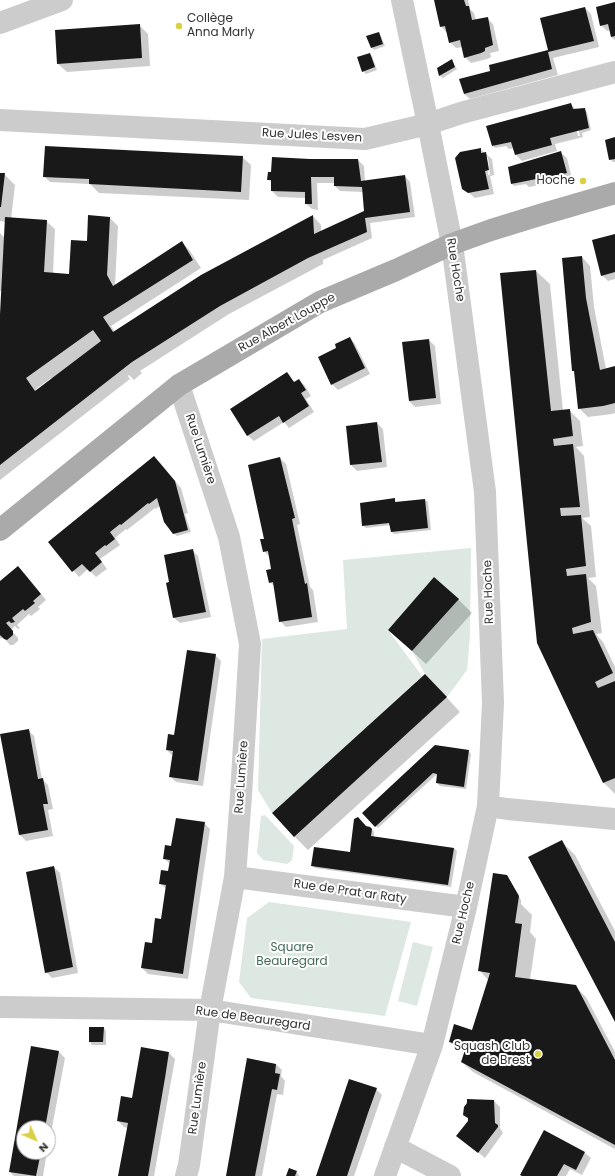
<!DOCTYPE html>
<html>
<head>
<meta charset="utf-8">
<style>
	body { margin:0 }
	#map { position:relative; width:615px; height:1176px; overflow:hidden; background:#fff; font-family:Poppins,sans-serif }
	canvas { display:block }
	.north { position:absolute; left:16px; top:1120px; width:40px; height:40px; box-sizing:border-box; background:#fff; border:1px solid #adadad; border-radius:50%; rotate:135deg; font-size:11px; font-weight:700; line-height:16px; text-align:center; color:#323232 }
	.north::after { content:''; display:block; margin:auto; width:14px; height:18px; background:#d9d044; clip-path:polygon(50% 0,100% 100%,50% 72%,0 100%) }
</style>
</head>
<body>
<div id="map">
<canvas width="615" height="1176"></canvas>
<div class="north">N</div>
</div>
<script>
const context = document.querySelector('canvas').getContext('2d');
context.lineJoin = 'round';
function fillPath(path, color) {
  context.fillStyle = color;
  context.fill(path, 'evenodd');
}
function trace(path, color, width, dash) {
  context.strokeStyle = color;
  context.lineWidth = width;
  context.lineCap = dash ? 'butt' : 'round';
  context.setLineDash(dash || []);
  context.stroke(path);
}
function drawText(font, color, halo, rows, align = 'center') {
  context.font = font + ' Poppins,sans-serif';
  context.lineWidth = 4;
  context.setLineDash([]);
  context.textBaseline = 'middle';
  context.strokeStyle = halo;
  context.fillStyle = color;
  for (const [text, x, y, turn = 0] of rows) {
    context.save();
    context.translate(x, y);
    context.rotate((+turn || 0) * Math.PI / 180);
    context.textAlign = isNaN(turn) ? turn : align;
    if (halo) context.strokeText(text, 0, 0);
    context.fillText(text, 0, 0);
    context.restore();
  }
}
const green = new Path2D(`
	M471 548 470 636 467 670 447 697 425 674 412 651 458 599 434 577 388 630 422 676 272 813 258 790 262 639 347 629 343 560Z
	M265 815 294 846 292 860 287 864 263 860 257 853 261 816Z
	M269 902 411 922 385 1016 251 998 239 982 247 918Z
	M413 942 433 947 417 1006 398 1001Z`);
const shadow = new Path2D(`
	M436 0H468L470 9 474 13 476 20 487 18 493 24 499 51 490 53 491 57 487 59 471 63 465 57 463 47 456 48 450 42 448 32H446L441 26Z
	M615 4V40L611 37 610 30 607 31 601 25Z
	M585 8 591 14 599 47 553 58 558 75 470 99 464 94 549 50Z
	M139 25 148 34 150 66 67 72 58 64Z
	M379 33 381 36 385 46 374 50 372 48Z
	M369 54 372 56 377 70 366 74 363 71Z
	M451 60 457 69 443 78 440 76 438 69Z
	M571 104 576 110 584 109 587 112 591 130 582 133 583 137 555 144 557 151 522 161 516 155 514 148 509 149 506 146 495 148 493 146ZM572 110H574L580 136H578Z
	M615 138V162H613L610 159Z
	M480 149 492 159 494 175 490 176 494 194 475 198 463 188ZM486 155 488 158 490 175H488Z
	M561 153 567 158 572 179 529 187 526 184 514 186 512 184Z
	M242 157 251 165 249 200 99 193 90 184 50 182 44 176Z
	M310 160H358L364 166 365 182 405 176 410 182 415 217 370 223 372 238 323 260V264L229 314 140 371 142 373 134 380 129 375 128 376 130 379 0 480V326L2 291H0V295V233L5 238 6 222 0 221V174H4L15 185 11 219 46 221 55 229 53 274 70 275 88 242 110 218 118 226 115 286 182 242 190 251 201 268 111 326 115 332 313 216 321 225V232L366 212 363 192 340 191 335 186V183H317L318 210 312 209 306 204V198L278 197 272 191V183L268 179ZM51 378 52 379 37 391 36 389Z
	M615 235V279L608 281 602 275Z
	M582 257 590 266 594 307 606 369 615 367V413L612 414 588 417 579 408 576 373 573 370Z
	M536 271 550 284 563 411H570L580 421 583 446 576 447 584 456 590 517 582 518 591 526 596 577 588 578 596 586 602 633 596 634 603 642 615 667V794L604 783 538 642Z
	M350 338 355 344 370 374 338 390 332 384 337 348Z
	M429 340 435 346 441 404 415 407 409 401 403 343Z
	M286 374 295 383 299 380 305 386 311 396 306 399 314 412 289 428 284 422 254 441 248 436 231 409Z
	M377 423 383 429 387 467 357 471 351 465Z
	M280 458 286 464 300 524 297 525 310 587 313 590 318 622 286 627 280 621 275 587 270 582 272 570 270 557 264 551Z
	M160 463 181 488 188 513 185 514 191 532 177 536 174 533 161 505 156 509 155 508 127 530 126 529 115 538 120 545 100 559 107 569 96 577 88 569 79 577 50 543Z
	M394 499 397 503 425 500 428 502 431 530 394 534 392 532 391 525 366 528 363 525Z
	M192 550 198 556 211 617 180 623 174 618 171 583Z
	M24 573 46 600 38 607 40 609 31 616 29 614 17 625 20 628 18 629 15 626 11 630 18 638V641L13 645H10L3 637 0 639V582Z
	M458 599 472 613 426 664 389 630Z
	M215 655 221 661 203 786 176 782 170 776 173 756 167 750 175 736Z
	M439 689 460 712 308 850 294 836Z
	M28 730 34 736 42 779 48 785 53 809 48 810 53 836 26 841 20 835Z
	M468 751 471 754 466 789 440 786 437 783 438 776 436 775 378 828 363 813Z
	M204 823 210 829 188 979 148 974 142 968 162 920 166 889 160 883 169 872 170 864 164 858 172 847Z
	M366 827H370L374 832V837L454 848 457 851 451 887 315 868 312 865 351 853Z
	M561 841 575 855 615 931V1020Z
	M54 867 60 873 78 973 52 978 46 972Z
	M507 876 521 900V904L532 915 530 932 536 939 530 980 575 986 586 997 615 1052V1149L473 1072 462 1062 466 1049 452 1044 450 1041 472 1031 489 981 480 971Z
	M104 1028 106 1031V1045H92L90 1042Z
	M32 1047 59 1052 65 1058 48 1149V1128H24V1152H47L43 1176H14L10 1172Z
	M142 1048 169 1053 175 1059 154 1176H120L128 1128 124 1127 118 1121 133 1099Z
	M248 1060 276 1064 282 1070 281 1076 285 1081 283 1095 277 1094 262 1176H227Z
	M376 1089 382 1095 354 1176H317Z
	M494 1101 500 1107V1128L503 1133 485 1158 458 1136 468 1122 469 1120 464 1115Z
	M545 1131 585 1153 591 1158 582 1175 570 1169 566 1176H523Z
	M296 1172 299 1175V1176H287Z`);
const building = new Path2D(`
	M434 0H464L466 6H469L472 20 488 17 493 45 485 48V51L481 53 464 58 460 40 449 43 445 26 440 27Z
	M615 2V36L611 37 608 24 600 26 596 7Z
	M585 7 594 41 548 52 552 69 464 94 459 79 490 71 489 65 548 50 540 18Z
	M140 24 142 58 57 64 55 30Z
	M379 32 383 44 371 48 366 36Z
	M370 53 375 67 362 72 357 57Z
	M452 59 455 67 439 76 437 68Z
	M571 103 573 109 585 108 589 128 550 138 552 145 515 155 511 142 492 146 486 126Z
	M615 137V159L609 160 605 140Z
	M45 146 243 156 241 192 89 184V179L43 177Z
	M481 148V153L486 152 489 170 485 171 489 189 468 193 462 189 455 158 460 152Z
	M561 151 567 173 511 184 508 167Z
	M272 157 310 159H358L361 181 405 175 410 212 365 218 367 232 308 258 220 306 132 362 0 465V314L5 217 47 220 44 272 69 274 71 240 87 241 88 215 110 217 107 275 113 286 182 241 193 260 103 317 113 332 201 275 313 215 314 234 364 211 362 187 334 186V177H311L312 204H305V192L271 191V180H267L268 172H271ZM93 330 101 341 35 391 26 378Z
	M0 173H5L1 207H0Z
	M615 234V272L601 276 592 240Z
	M582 256 586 298 600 370 615 366V403L603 406 578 409 574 371H572L562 258Z
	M536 270 551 411 570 409 573 436 553 439 554 446 573 444 580 507 560 508 561 516 581 515 586 566 566 569 567 576 586 574 591 622 572 628 573 634 593 630 613 673 595 682 598 688 615 681V778L603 783 537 643 500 273Z
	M350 337 365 368 331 385 318 357 336 348 335 344Z
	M429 339 436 398 409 401 402 342Z
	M287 372 294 382 299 379 306 390 301 393 309 406 283 423 279 416 247 436 230 409Z
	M377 422 382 462 350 465 346 426Z
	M154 456 175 481 188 530 173 534 164 522 157 498 149 504 148 503 121 525 120 524 110 532 115 539 106 546 105 545 95 553 102 562 90 572 82 564 72 572 48 542Z
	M280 457 295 518 292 519 305 584 307 583 312 617 279 622 273 582 269 583 266 570 271 569 268 551 263 552 260 539H264L248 465Z
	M395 498V502L425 499 428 528 391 532 389 523 362 526 360 503Z
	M193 549 206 612 173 618 166 583 169 582 164 555Z
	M18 566 41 594 33 601 35 603 25 611 23 609 12 618 15 622 11 623 9 621 6 623 13 631V635L7 640 4 639 0 635V581Z
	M434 577 459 599 412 651 388 630Z
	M187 650 216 654 198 781 169 777 173 751 166 750 168 734 174 735Z
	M425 674 447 697 294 837 272 813Z
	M29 729 38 779 43 778 48 804H43L48 830 19 835 0 734Z
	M435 745 469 750 464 787 436 783 437 774 433 773 375 827 362 813Z
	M358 817 366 826 370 827 372 829 371 836 454 848 448 885 311 866 314 847 350 852 354 819Z
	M176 818 205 822 183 974 141 968 145 942 152 943 155 918 161 919 166 885 159 884 161 870 168 871 170 860 163 859 165 845 171 846Z
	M562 840 615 942V1022L528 857Z
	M54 866 73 967 45 973 26 872Z
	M493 873 507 875 519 896 515 923 522 924 515 977 576 985 615 1060V1145L461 1062 466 1047 449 1042 454 1024 472 1030 490 973 478 971Z
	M89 1027H104L103 1042H89Z
	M31 1046 59 1051 45 1128H24V1152H41L36 1176 9 1172Z
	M141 1047 169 1052 165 1078 148 1176H118L128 1123 117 1121 121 1096 132 1098Z
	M247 1058 276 1064 275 1073 280 1074 277 1090 272 1089 255 1176H226Z
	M349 1079 377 1088 368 1113 347 1176H316Z
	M467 1099 494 1100 495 1123 498 1125V1127L478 1153 456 1136 468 1121V1118L463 1115 464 1107 467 1103Z
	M544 1130 585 1152 576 1170 564 1164 557 1176H522L520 1175Z
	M289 1168 297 1171 295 1176H286Z`);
const minor = new Path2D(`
	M0 23 62 0
	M0 120 365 139 428 124 461 113 615 72
	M179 385 229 537 250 644 241 795 235 877 210 1010 189 1165 186 1176
	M488 806 507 809 615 819
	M235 877 466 907
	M1 1007 210 1010 432 1045
	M395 1147 450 1176
	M385 1176 432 1045 466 907 488 806 493 703 485 492 452 244 428 124 402 0`);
const major = new Path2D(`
	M0 530 179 385 320 302 396 270 452 244 491 230 543 214 615 193`);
const markers = [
	[179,26,4,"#d9d044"],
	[583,181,4,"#d9d044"],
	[538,1054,4,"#d9d044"]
];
const poiNames = [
	["Collège",187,19,"left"],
	["Anna Marly",187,33,"left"],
	["Hoche",575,181],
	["Squash Club",530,1047],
	["de Brest",530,1061]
];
const streetNames = [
	["Rue Jules Lesven",312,136,3],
	["Rue Hoche",455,270,81],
	["Rue Albert Louppe",287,323,-29],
	["Rue Lumière",200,449,72],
	["Rue Hoche",489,592,-92],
	["Rue Lumière",242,777,-86],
	["Rue de Prat ar Raty",350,892,8],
	["Rue Hoche",464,913,-77],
	["Rue de Beauregard",253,1019,8],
	["Rue Lumière",198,1098,-82]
];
const parkNames = [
	["Square",292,948],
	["Beauregard",292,962]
];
fillPath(green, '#dce8e1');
fillPath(shadow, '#0003');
fillPath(building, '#191919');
trace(minor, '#ccc', 22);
trace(major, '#aaa', 22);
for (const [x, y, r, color] of markers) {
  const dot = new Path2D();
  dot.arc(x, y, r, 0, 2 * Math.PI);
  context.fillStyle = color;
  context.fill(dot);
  trace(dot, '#fff', 1.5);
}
drawText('12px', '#323232', '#fff', poiNames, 'right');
drawText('12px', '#323232', '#fff', streetNames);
drawText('12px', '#426b58', '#fff', parkNames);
</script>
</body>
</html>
